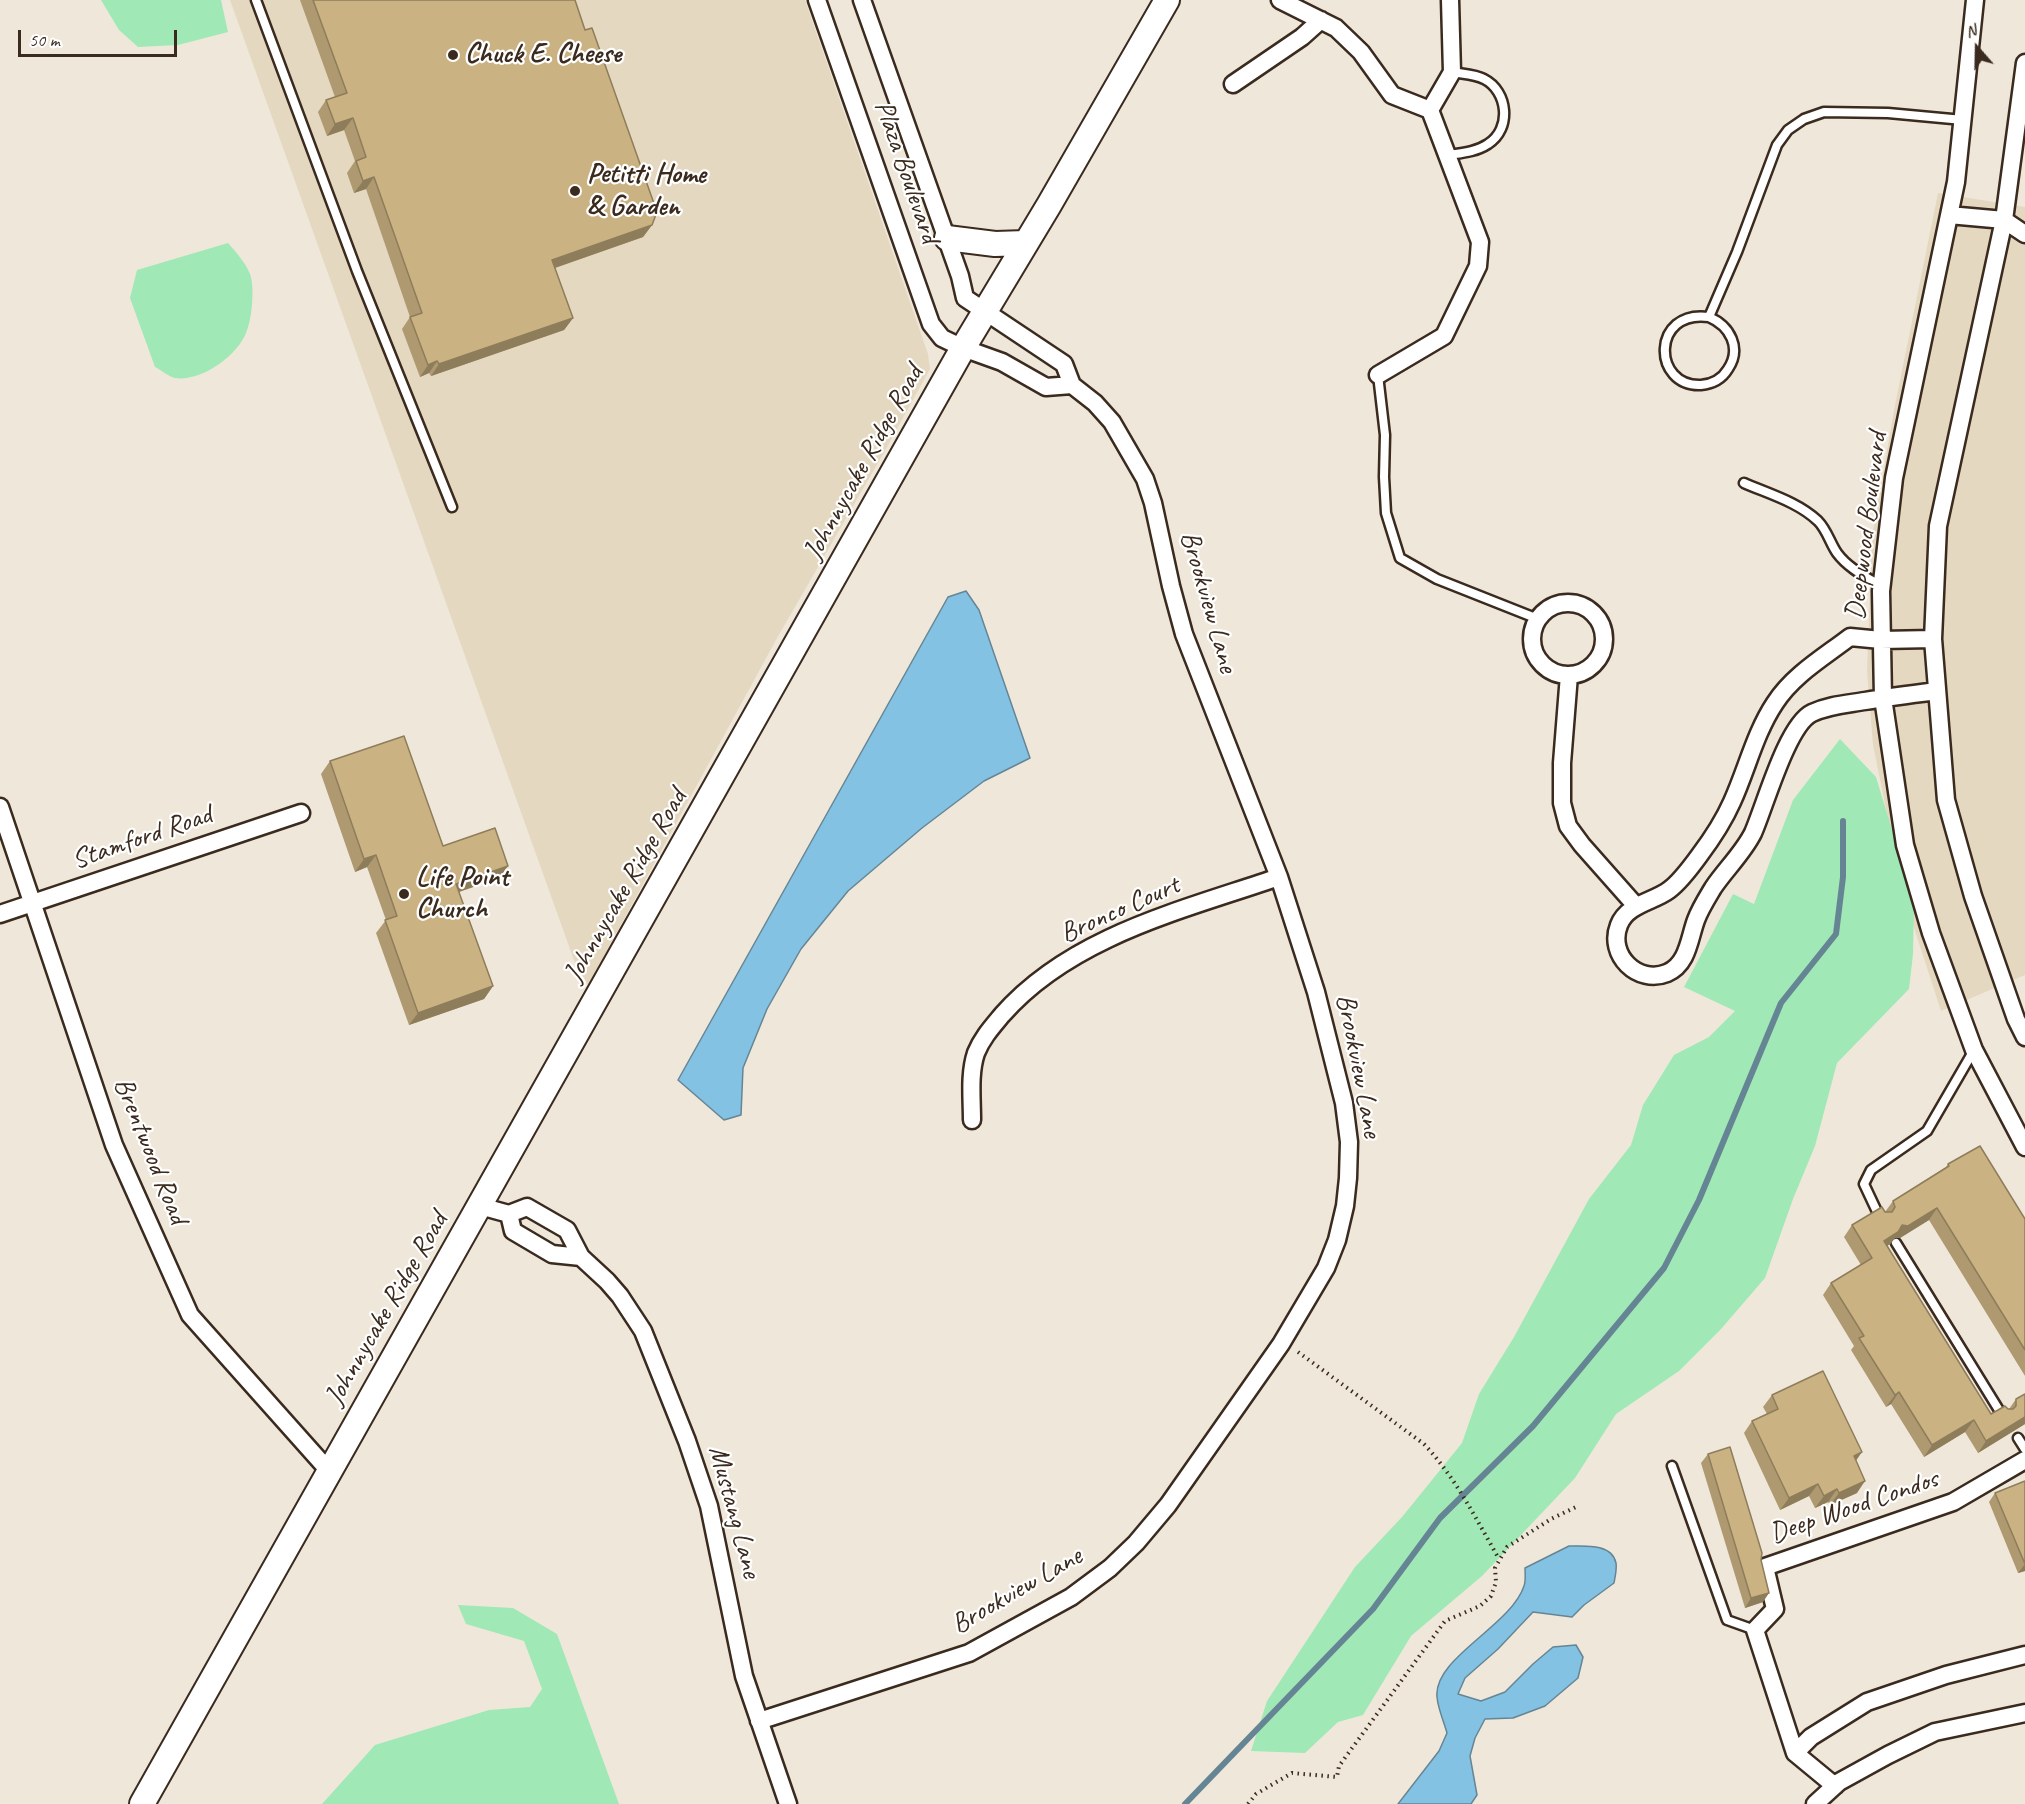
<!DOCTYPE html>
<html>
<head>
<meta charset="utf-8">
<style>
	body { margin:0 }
	#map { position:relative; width:2025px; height:1804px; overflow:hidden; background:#efe8da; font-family:Caveat,sans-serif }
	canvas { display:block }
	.north { position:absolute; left:1947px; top:18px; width:60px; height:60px; -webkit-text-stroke:4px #fff; paint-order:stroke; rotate:340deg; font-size:16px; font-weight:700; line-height:24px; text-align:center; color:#3b2a1e }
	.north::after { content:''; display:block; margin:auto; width:21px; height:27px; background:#3b2a1e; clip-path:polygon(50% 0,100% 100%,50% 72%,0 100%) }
	.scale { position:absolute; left:18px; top:30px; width:159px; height:27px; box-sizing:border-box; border:3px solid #3b2a1e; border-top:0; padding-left:8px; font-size:18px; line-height:21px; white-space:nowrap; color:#3b2a1e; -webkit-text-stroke:4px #fff; paint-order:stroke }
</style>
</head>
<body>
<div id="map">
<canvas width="2025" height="1804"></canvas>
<div class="north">N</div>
<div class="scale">50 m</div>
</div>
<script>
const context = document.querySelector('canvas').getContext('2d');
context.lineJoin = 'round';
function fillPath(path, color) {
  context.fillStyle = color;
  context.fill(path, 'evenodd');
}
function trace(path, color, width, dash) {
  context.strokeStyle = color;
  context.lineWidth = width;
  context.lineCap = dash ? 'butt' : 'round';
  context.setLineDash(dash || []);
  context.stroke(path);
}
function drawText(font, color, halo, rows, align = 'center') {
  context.font = font + ' Caveat,sans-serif';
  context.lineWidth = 4.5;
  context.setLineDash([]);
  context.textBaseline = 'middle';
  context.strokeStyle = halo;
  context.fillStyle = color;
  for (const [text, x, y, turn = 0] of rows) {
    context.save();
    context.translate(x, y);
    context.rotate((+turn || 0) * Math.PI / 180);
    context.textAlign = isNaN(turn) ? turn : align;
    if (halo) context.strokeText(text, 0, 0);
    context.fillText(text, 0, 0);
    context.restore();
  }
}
const built = new Path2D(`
	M230 0H805L928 354 930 369 886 449 776 640 588 985 575 963Z
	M1938 193 2025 207V975L1941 1011 1904 897 1873 745 1867 671 1872 537 1895 405Z`);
const green = new Path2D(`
	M101 0H221L228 32 178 45 138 47 119 30Z
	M228 243C236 252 245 262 250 274 255 287 252 320 246 333 237 356 201 382 175 378 169 377 161 370 155 367L130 298 137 270Z
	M1840 739 1876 777 1914 902 1913 954 1909 989 1837 1063 1815 1146 1793 1199 1765 1278 1721 1329 1679 1371 1616 1414 1575 1478 1482 1576 1411 1636 1363 1715 1338 1722 1305 1753 1251 1751 1267 1701 1355 1567 1402 1517 1462 1443 1479 1394 1514 1337 1589 1199 1631 1145 1643 1105 1674 1055 1709 1037 1735 1011 1684 987 1733 894 1754 904 1793 800Z
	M458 1605 513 1608 557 1634 619 1804H322L375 1745 489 1710 530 1707 542 1689 524 1641 466 1624Z`);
const water = new Path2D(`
	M966 591 979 610 1030 758 984 781 922 828 848 891 801 949 767 1009 743 1068 741 1115 724 1120 678 1080 948 597Z
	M1569 1546C1584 1546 1612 1543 1616 1563 1617 1569 1615 1577 1614 1583L1584 1605 1572 1617 1533 1612 1498 1649 1465 1678 1458 1694 1481 1701 1505 1692 1533 1664 1553 1647 1576 1645 1583 1657 1578 1678 1545 1706 1513 1718 1485 1719 1475 1738 1470 1756 1477 1795 1471 1804H1398L1439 1751 1447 1733C1444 1722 1438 1709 1437 1697 1433 1658 1511 1626 1524 1586 1526 1581 1525 1573 1525 1568Z`);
const stream = new Path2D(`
	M1185 1804 1373 1609 1440 1518 1533 1426 1664 1268 1699 1200 1781 1003 1836 934 1843 877V821`);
const path = new Path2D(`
	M1298 1352 1424 1444C1456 1478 1476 1519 1499 1559
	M1248 1804 1256 1794 1292 1773 1337 1777 1339 1766 1445 1621 1480 1606 1491 1596 1496 1582 1495 1568 1507 1547 1551 1519 1576 1507`);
const lane = new Path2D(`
	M256 0 357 271 452 507
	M1448 155C1461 153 1476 152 1488 144 1512 129 1508 91 1484 79 1475 74 1462 74 1452 72
	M1709 317C1730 326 1742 348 1728 369 1722 379 1712 384 1701 385 1652 387 1651 309 1709 317L1737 252 1777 145 1788 130 1804 119 1824 112 1888 113 1963 120
	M1378 375 1385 435 1384 477 1386 513 1400 558 1437 579 1538 619
	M1744 483C1769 494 1798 502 1818 521 1827 530 1830 543 1837 553 1848 568 1866 577 1881 586
	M1880 1218 1864 1184 1871 1170 1927 1131 1974 1050
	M1896 1243 2002 1415
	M2018 1438 2025 1449
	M1672 1466 1727 1620 1755 1630`);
const street = new Path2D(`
	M817 0 931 324 942 338 963 348 1002 362 1046 387 1072 385
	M1280 0 1336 28 1361 52 1392 95 1430 110
	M1975 0 1956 182 1894 478 1881 591 1883 698 1905 845 1931 933 1974 1050 2025 1147
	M2025 63 2004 220 1938 526 1933 639 1946 800 1973 896 2016 1019 2025 1037
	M1233 84 1302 37 1321 20
	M1949 215 2004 220 2025 234
	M1378 375 1444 336 1478 266 1480 242 1430 110 1452 72 1450 0
	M1532 639a36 36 0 1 1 72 0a36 36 0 1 1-72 0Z
	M1933 639 1881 640 1850 637C1824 657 1793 675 1775 703 1755 733 1747 769 1732 802 1724 820 1711 840 1699 856 1691 867 1680 882 1669 890 1653 902 1627 904 1619 925 1607 955 1638 985 1667 973 1688 964 1689 939 1696 920 1700 909 1707 898 1713 888 1725 870 1743 853 1753 833 1765 806 1787 725 1812 713 1829 705 1847 704 1865 701 1889 697 1913 694 1937 691
	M1569 675 1562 763V803L1568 826 1582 845 1636 906
	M0 807 114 1145 190 1315 329 1471
	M0 914 301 813
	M972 1120C972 1098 969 1074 976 1053 982 1038 992 1027 1002 1015 1071 936 1183 910 1279 877
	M480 1206 509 1214 527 1207 567 1230 581 1257 607 1281 620 1296 643 1331 687 1441 709 1506 744 1676 788 1804
	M509 1214 513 1231 552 1254 581 1257
	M759 1721 969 1653 1071 1597 1110 1568 1136 1543 1168 1505 1281 1344 1326 1268 1337 1240 1345 1206 1348 1178 1349 1142 1344 1103 1316 992 1279 877 1184 634 1171 586 1153 503 1145 479 1112 422 1095 403 1072 385 1064 364 965 298 960 276 862 0
	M1795 1753 1811 1737 1867 1702 1946 1675 2025 1655
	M1835 1786 1795 1753 1755 1630 1775 1609 1765 1567 1953 1502 2025 1460
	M1815 1804 1839 1782 1888 1755 1935 1732 2025 1713`);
const secondary = new Path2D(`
	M947 238 995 244 1026 243
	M142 1804 963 348 1049 205 1167 0`);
const wall = new Path2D(`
	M300 0H575L652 225 643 237 555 268 573 318 564 330 431 376 429 373 420 377 402 329 410 317 366 189 354 193 347 173 355 161 344 130 327 136 318 112 326 100 335 97Z
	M330 761 443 846 508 866 499 878 459 892 493 986 484 999 409 1025 376 933 386 920 367 867 355 872 321 774Z
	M1948 1164 2025 1219V1376L1929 1220 1900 1238H1895L1890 1244 1887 1246 1991 1414 2009 1409 2016 1399 2025 1394V1424L1978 1453 1965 1432 1924 1457 1891 1404 1886 1407 1851 1350 1854 1346 1823 1295 1831 1283 1861 1265 1844 1237 1852 1225 1885 1212 1893 1201 1946 1167Z
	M1772 1395 1857 1493 1830 1505 1828 1502 1815 1508 1809 1496 1780 1510 1744 1433 1752 1421 1767 1414 1763 1407Z
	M1708 1454 1761 1560 1763 1602 1745 1608 1701 1463Z
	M2025 1481V1571L2018 1573 1989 1502 1995 1493Z`);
const shadedWall = new Path2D(`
	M353 118 344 130 327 136 335 124Z
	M374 177 366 189 354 193 363 181Z
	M652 225 643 237 543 272 552 260Z
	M573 318 564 330 431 376 439 364Z
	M437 361 429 373 420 377 428 365Z
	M376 855 367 867 355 872 364 859Z
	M508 866 499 878 447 896 456 884Z
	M493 986 484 999 409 1025 418 1013Z
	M1937 1208 1929 1220 1900 1238H1895L1890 1244 1876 1253 1884 1241 1902 1225Z
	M1899 1392 1891 1404 1886 1407 1895 1395Z
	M2025 1417V1424L1978 1453 1986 1441Z
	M1974 1420 1965 1432 1924 1457 1932 1445Z
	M1862 1452 1853 1465 1854 1456Z
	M1865 1481 1857 1493 1830 1505 1839 1493Z
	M1818 1484 1809 1496 1780 1510 1789 1498Z
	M1837 1489 1828 1502 1815 1508 1824 1496Z
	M2025 1564V1571L2018 1573Z
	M1769 1593 1763 1602 1745 1608 1751 1598Z`);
const building = new Path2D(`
	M313 0H575L585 30 592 28 657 212 652 225 552 260 573 318 439 364 437 361 428 365 410 317 422 313 374 177 363 181 356 161 366 157 353 118 335 124 326 100 347 93Z
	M404 736 443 846 495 828 508 866 456 884 493 986 418 1013 385 920 397 916 376 855 364 859 330 761Z
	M1980 1146 2025 1219V1350L1937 1208 1908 1226 1902 1225 1898 1232 1884 1241 1991 1414 2005 1406 2008 1409H2013L2016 1406V1399L2025 1394V1417L1986 1441 1974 1420 1932 1445 1899 1392 1895 1395 1859 1338 1864 1336 1831 1283 1872 1258 1852 1225 1882 1207 1885 1212H1892L1895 1207 1893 1201 1949 1166 1948 1164Z
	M1823 1371 1862 1452 1854 1456 1865 1481 1839 1493 1837 1489 1824 1496 1818 1484 1789 1498 1752 1421 1778 1409 1772 1395Z
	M1730 1447 1762 1553 1761 1560 1769 1593 1751 1598 1708 1454Z
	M2025 1481V1564L1995 1493Z`);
const markers = [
	[453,55,6,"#3b2a1e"],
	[575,191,6,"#3b2a1e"],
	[404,894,6,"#3b2a1e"]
];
const poiNames = [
	["Chuck E. Cheese",465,55],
	["Petitti Home",587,175],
	["& Garden",587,207],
	["Life Point",416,878],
	["Church",416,910]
];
const streetNames = [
	["Plaza Boulevard",906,172,71],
	["Johnnycake Ridge Road",864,463,-61],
	["Deepwood Boulevard",1867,526,-83],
	["Brookview Lane",1208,602,74],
	["Stamford Road",142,838,-19],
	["Johnnycake Ridge Road",626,886,-60],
	["Bronco Court",1120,910,-24],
	["Brookview Lane",1358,1066,79],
	["Brentwood Road",150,1151,68],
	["Johnnycake Ridge Road",387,1309,-60],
	["Deep Wood Condos",1854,1507,-19],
	["Mustang Lane",734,1512,75],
	["Brookview Lane",1017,1591,-30]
];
fillPath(built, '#e4d8c0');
fillPath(green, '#a0e8b5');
fillPath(water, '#83c2e3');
trace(water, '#668594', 1.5);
trace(stream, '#668594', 6);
trace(lane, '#3b2a1e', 13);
trace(street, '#3b2a1e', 21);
trace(secondary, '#3b2a1e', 28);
trace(path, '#3b2a1e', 4, [1.5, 4.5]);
trace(lane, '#fff', 8);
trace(street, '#fff', 16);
trace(secondary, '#fff', 24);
fillPath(wall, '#af9970');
fillPath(shadedWall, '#8e7d5b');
fillPath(building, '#cbb282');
trace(building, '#8e7d5b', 1.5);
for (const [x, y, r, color] of markers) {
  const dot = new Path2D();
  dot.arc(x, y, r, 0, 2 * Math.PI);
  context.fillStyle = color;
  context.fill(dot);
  trace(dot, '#fff', 2);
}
drawText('bold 28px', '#3b2a1e', '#fff', poiNames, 'left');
drawText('28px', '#3b2a1e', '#fff', streetNames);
</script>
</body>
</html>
